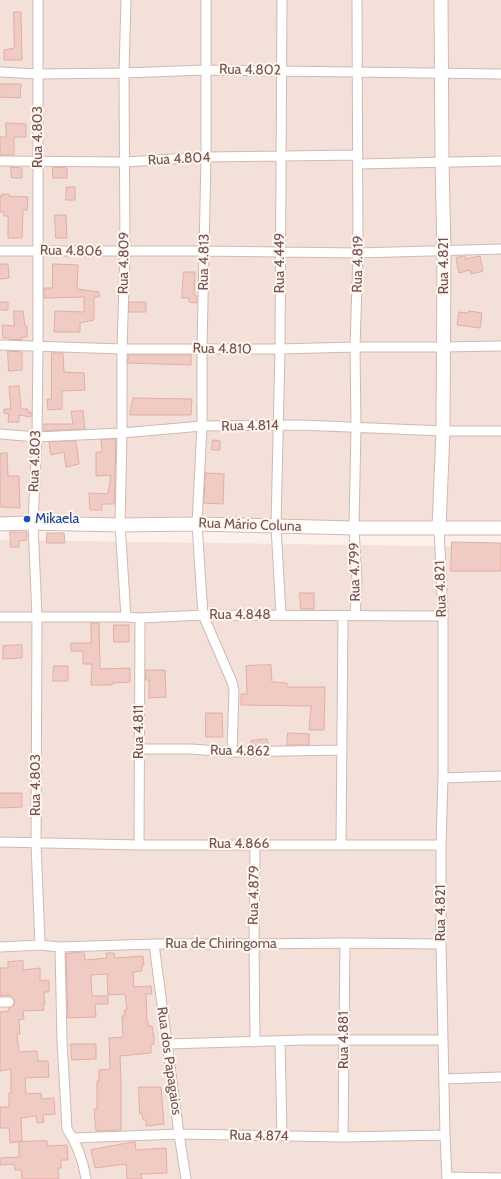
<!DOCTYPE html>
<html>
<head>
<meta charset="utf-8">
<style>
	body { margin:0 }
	canvas { display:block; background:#fcf1ea }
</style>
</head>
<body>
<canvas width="501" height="1179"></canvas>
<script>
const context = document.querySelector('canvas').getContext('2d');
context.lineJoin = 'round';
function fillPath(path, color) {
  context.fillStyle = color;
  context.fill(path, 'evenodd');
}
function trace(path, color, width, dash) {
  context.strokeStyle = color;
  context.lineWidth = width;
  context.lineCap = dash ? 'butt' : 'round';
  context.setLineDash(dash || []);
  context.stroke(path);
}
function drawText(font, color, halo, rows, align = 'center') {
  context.font = font + ' Cabin,sans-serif';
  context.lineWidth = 4;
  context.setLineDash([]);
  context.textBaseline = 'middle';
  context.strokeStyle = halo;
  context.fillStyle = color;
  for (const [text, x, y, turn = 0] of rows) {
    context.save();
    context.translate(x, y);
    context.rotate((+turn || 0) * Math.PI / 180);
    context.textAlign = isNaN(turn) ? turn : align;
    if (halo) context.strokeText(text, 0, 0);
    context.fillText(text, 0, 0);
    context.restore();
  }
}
const residential = new Path2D(`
	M0 0H501V522L0 518Z
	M0 540 501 547V1179H0Z`);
const building = new Path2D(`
	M14 12H21L22 60H4V50L14 48Z
	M0 84H21L20 98 0 97Z
	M6 123 26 124V137H14V155H0V137H6Z
	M11 167 22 168V178H12Z
	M53 167 67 168V178H53Z
	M67 187H75V200H66Z
	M2 194H9V196L28 197 27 210H23L22 238H8V216H4L3 212H0V196H2Z
	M55 215H66L67 238H56Z
	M465 256V259L480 256 483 271 471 274 470 270 459 273 456 258Z
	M0 264H8L9 278 0 279Z
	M53 264 78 265 77 289 99 292V297H94V320L80 323V332H54L55 311 84 312V297L44 298V288H52Z
	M184 272H195L194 295 197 296V303L189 302V298H182Z
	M0 302H8V310H0Z
	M129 302H146V312H129Z
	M14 311H23L25 326H27V337H22V340L8 339V338H3L2 325 14 326Z
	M469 311 482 313 480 328 457 325 459 312 468 313Z
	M8 351 22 352V370L9 371Z
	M52 353H63L64 372 84 373 85 390 62 391V409L48 410 47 399H51Z
	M129 355H191V365L128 363Z
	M19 386 21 409H28V412H31V417L19 415V422H8L9 414 4 413V409H11L9 387Z
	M133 398 192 399 191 415H130Z
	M83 411 85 429 44 431V424H73L71 412Z
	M116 439 114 504H102V510H90L89 493 108 494 111 475 96 476V452H102L101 440Z
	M213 440 220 441V450H212Z
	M76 441 79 464 66 467 64 452 51 455 49 442Z
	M7 453 8 476H19L20 508 0 507V454Z
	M206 473 224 474 223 504 204 503Z
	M10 532H27V540L19 541V547H11Z
	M47 533H64L65 543H47Z
	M452 542 501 543V571H451Z
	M300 593H314V609H301Z
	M91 623H99L100 669 130 668V682L112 683V685H91L92 664H83V651H71V643H91Z
	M114 625H129V642H114Z
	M22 645V658L3 659V646Z
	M271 665 272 682 287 683V687H325L324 730H309L311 706 241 705V694H247L246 666Z
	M54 666H68V681H53Z
	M146 670H165L166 697 149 698V680H146Z
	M206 713H222L223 737H206Z
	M288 733 309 734V745H287Z
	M267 739 268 745 252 746 251 741Z
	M0 793H22V807L0 808Z
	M84 952 85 960 107 958 106 953H114L115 958 143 956 144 965H142V971L133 972 134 987 151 986 152 994H146L147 1021H148V1026H152L154 1037V1044L151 1045V1053L120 1056 121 1080V1130L96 1131 94 1109H97V1081H99V1070L110 1069 109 1038 123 1037 122 1016H125L124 1010H127L125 994 108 995 107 974 91 975 92 996H108V1004H95L96 1017 68 1018 66 954Z
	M23 961V970L40 968V981L49 980V992H44L45 1004H43L44 1010 23 1011 24 1019 19 1020 20 1034H17L19 1052 37 1051 38 1061H48L49 1077 25 1078 26 1094 41 1093 42 1099 54 1098 55 1114 43 1115 44 1122 37 1123 36 1116 21 1118 22 1141 10 1143 9 1128H0V1107H9V1093H11V1069L0 1071V1012L9 1011V1008L14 1005 15 1002 14 999 9 995 0 996V968H8V962Z
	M71 1044H96V1059L72 1060Z
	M139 1087H161L164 1124 146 1126V1120H143L142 1114H140Z
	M47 1141V1146L67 1145 68 1160H61V1168H58L59 1179H22L21 1170H15L14 1164 0 1165V1158L19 1157V1142Z
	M135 1142 136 1150 166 1148 167 1173 141 1174 142 1179H127L126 1164 95 1168 91 1150Z`);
const street = new Path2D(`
	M38 0V346L37 437 33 523 37 617 36 843 40 945
	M206 0V157L202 348V426L197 524 203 615 232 682 234 690 232 752
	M0 72 38 74 124 73 205 70 501 74
	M0 161 125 162 206 157 358 155
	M358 164 501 161
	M0 251H204L358 253 501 249
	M0 345 122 349H280L355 347H443L501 346
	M0 434 37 437 122 433 202 426 301 425 443 431H501
	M439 527 443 616V778L441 845V944L445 1135 447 1179
	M281 615 276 526 280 349 282 0
	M355 616 357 583 354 528 356 427 355 347 358 253 357 0
	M0 617H126L140 618 203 615 443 616
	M126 617 120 525 122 433V349L125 252 124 73 126 0
	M139 749H191L232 752 342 750
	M443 778 501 776
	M0 842 139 845H441
	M139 845 140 618
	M341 845 343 616
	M154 944 179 1134 186 1179
	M0 947 40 945 60 947 154 944H254L345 943 441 944
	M60 947 62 1040 67 1129C78 1145 83 1160 86 1179
	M0 1002H9
	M280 1041 282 1136
	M255 1042 254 944 255 844
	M167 1044 303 1040H443
	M444 1079 501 1077
	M343 1137 345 943
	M74 1138 179 1134 343 1137 445 1135
	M447 1177 501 1178`);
const secondary = new Path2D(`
	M0 524 27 523 120 525 197 524 354 528H501
	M439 527 443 431 444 250 442 161 441 0`);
const markers = [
	[27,519,4,"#1a4fb4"]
];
const streetNames = [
	["Rua 4.802",250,70,1],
	["Rua 4.803",38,137,-90],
	["Rua 4.804",179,159,-3],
	["Rua 4.806",71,251,1],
	["Rua 4.813",204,262,-89],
	["Rua 4.809",124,263,-89],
	["Rua 4.449",280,263,-90],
	["Rua 4.819",358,264,-89],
	["Rua 4.821",444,266,-90],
	["Rua 4.810",222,349,1],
	["Rua 4.814",250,426,-1],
	["Rua 4.803",35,461,-88],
	["Rua Mário Coluna",250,525,2],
	["Rua 4.799",355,572,-91],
	["Rua 4.821",441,589,-92],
	["Rua 4.848",240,615],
	["Rua 4.811",139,732,-90],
	["Rua 4.862",240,751,1],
	["Rua 4.803",36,785,-90],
	["Rua 4.866",239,844],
	["Rua 4.879",254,895,-89],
	["Rua 4.821",441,913,-90],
	["Rua de Chiringoma",221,944],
	["Rua 4.881",344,1040,-90],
	["Rua dos Papagaios",169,1061,82],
	["Rua 4.874",259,1136,1]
];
const transitNames = [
	["Mikaela",35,519]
];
fillPath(residential, '#f3e1d9');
fillPath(building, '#f0cbc3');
trace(building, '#e2aea4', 1);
trace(street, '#d0b9b2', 11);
trace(secondary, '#d3b8b0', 15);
trace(street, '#fff', 9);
trace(secondary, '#fff', 13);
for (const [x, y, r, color] of markers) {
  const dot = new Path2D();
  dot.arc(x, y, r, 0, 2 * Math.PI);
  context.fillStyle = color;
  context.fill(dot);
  trace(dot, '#fef6f1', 1.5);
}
drawText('14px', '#76544e', '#fef6f1', streetNames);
drawText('14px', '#164399', '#fef6f1', transitNames, 'left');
</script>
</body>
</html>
